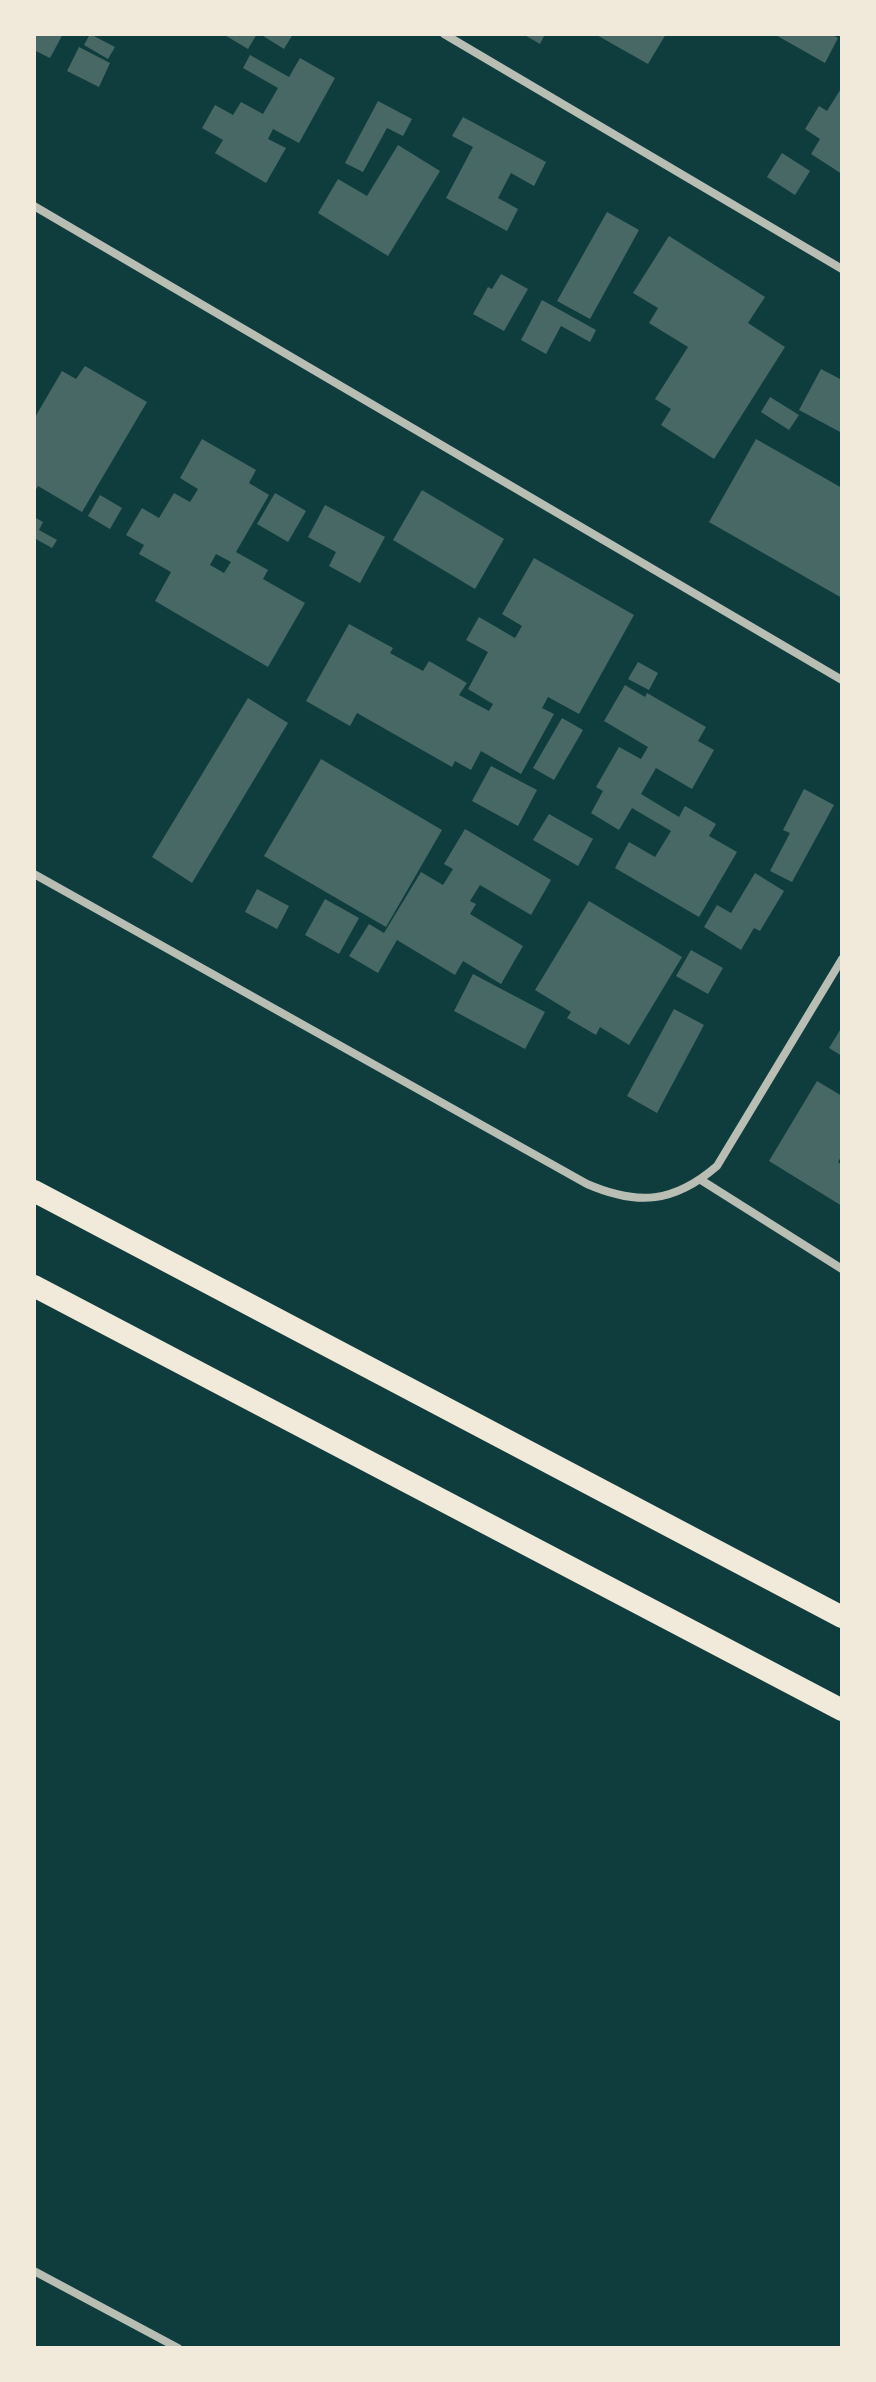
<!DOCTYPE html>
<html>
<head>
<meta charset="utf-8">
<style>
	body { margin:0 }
	#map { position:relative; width:876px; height:2382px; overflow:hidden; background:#0f3d3e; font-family:"DejaVu Sans",sans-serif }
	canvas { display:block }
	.frame { position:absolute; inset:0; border:36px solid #f1e9da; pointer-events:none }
</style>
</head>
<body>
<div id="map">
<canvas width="876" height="2382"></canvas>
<div class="frame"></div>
</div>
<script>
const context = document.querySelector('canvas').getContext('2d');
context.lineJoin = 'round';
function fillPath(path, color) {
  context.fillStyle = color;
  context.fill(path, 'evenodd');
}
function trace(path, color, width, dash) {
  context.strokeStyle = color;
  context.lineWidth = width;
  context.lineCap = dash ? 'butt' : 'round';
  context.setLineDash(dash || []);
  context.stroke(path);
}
const building = new Path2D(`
	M34 34H63L50 58 34 50Z
	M90 34 115 47 108 59 84 45Z
	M223 34H257L248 49Z
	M260 34H293L284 49Z
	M523 34H545L540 44Z
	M595 34H666L648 64Z
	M774 34H831L838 38 825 63Z
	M79 47 110 63 99 87 67 71Z
	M250 55 289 77 300 58 335 78 299 143 273 129 268 139 286 148 266 183 215 153 223 140 202 128 215 105 233 115 241 102 263 114 278 88 243 68Z
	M842 87V174L811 154 820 139 805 129 819 106 827 111Z
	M378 101 412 119 403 136 387 128 363 172 345 163Z
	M463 117 546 162 534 186 511 173 498 198 518 209 507 231 446 198 473 147 452 136Z
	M398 145 440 171 388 256 318 213 338 179 367 196Z
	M782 153 810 171 795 195 767 177Z
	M607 212 639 230 590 319 557 301Z
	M669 236 765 297 748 323 785 347 714 459 661 425 671 409 655 399 688 347 649 323 658 308 633 293Z
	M501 274 528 289 504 331 473 314 488 287 492 289Z
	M542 300 596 330 590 342 561 326 546 354 521 340Z
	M85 366 147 402 82 512 38 486 34 493V419L62 371 76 379Z
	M821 369 842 380V433L799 410Z
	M770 397 799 415 789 430 761 412Z
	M202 439 256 470 249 483 269 495 236 552 268 570 263 579 305 603 268 667 155 601 171 572 139 554 144 545 126 535 142 508 159 518 174 493 190 502 198 489 180 478ZM216 554 231 562 224 573 210 565Z
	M756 439 842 488V598L709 522Z
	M422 490 504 539 475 589 393 540Z
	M275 493 306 511 288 542 257 524Z
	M100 495 122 508 110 529 88 516Z
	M325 505 385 537 360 583 329 566 336 552 308 537Z
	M34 517 43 522 39 530 57 540 52 548 34 538Z
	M534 558 634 615 579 714 548 697 542 708 554 714 521 774 481 751 471 770 455 761 452 767 357 713 350 726 306 701 349 624 393 648 390 653 423 671 429 661 467 683 459 695 489 711 493 704 468 689 488 652 466 640 479 617 515 638 522 626 502 614Z
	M638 662 658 673 649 690 628 679Z
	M625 685 645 697 647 693 706 727 698 741 714 750 692 789 656 768 641 794 679 817 685 806 716 824 709 836 737 852 699 917 615 868 629 842 655 857 671 831 632 808 619 830 591 813 603 791 596 787 619 747 641 759 648 747 604 721Z
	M248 698 288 723 192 883 152 857Z
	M562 718 583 730 554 780 533 768Z
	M321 759 442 830 386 927 264 856Z
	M491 766 537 790 518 826 472 801Z
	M804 789 834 805 792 882 770 871 790 833 783 830Z
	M549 814 593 839 578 866 533 840Z
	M465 829 551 880 531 915 480 885 470 901 476 904 470 914 523 946 501 984 463 961 455 975 397 940 378 973 349 956 369 924 384 933 421 872 443 885 453 869 444 864Z
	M755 873 784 891 760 931 754 928 741 950 704 927 717 905 731 913Z
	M257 889 289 906 277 929 245 912Z
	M325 899 359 918 339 954 305 935Z
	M589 901 682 957 629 1045 600 1027 596 1035 567 1018 571 1012 535 990Z
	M691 950 723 968 708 994 676 976Z
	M473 974 545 1012 525 1049 454 1011Z
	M674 1009 704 1025 657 1113 627 1096Z
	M842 1027V1056L829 1048Z
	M817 1081 842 1096V1155L838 1162 842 1165V1206L769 1161Z`);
const minor = new Path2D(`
	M444 34 842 269
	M34 206 842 680
	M34 874 587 1184C638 1206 674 1203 717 1166L842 959
	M701 1180 842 1269
	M34 2271 178 2348`);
const trunk = new Path2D(`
	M34 1191 842 1617
	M34 1286 842 1710`);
fillPath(building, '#486865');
trace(minor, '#b8beb3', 8);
trace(trunk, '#f1e9da', 22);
</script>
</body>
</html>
